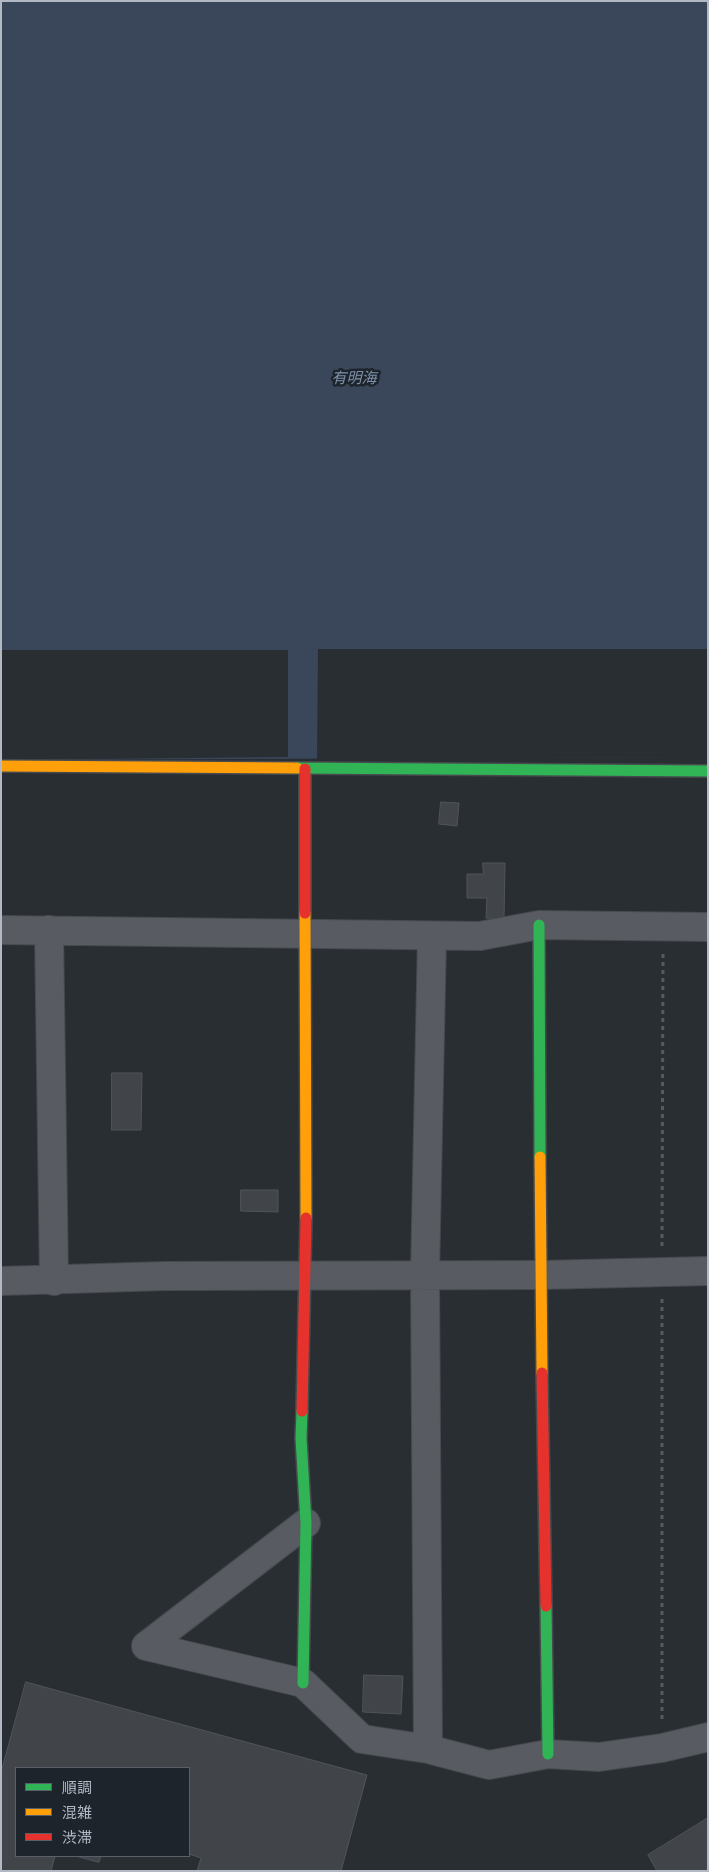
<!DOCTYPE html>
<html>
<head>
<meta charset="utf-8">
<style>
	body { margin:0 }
	#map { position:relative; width:709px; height:1872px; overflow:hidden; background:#292e33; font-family:Cabin,"Noto Sans JP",sans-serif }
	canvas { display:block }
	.frame { position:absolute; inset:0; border:2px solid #b3b9c4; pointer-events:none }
	.legend { position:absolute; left:15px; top:1767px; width:175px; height:90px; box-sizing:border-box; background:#1d242c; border:1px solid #596069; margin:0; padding:6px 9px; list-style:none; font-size:15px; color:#b3b9c4 }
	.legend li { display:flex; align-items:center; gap:10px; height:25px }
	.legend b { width:25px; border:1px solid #596069 }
</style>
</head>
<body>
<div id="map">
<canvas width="709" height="1872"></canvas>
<div class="frame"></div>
<ul class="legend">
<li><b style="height:6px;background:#30b455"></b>順調</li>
<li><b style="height:6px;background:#ff9f0a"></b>混雑</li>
<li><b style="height:6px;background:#e5322d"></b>渋滞</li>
</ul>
</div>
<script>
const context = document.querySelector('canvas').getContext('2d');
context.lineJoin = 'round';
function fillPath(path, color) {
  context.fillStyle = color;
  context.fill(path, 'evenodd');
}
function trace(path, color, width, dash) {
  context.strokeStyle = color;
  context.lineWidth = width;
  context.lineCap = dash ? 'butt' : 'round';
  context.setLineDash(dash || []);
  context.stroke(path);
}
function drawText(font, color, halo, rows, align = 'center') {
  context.font = font + ' Cabin,"Noto Sans JP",sans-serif';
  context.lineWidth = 5;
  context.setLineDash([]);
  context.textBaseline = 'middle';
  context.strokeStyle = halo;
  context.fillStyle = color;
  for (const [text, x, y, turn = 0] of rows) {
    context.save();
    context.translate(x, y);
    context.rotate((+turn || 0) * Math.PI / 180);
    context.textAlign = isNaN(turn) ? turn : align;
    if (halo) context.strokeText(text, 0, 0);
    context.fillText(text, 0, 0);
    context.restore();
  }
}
const water = new Path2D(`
	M1 1H708V757L1 760Z`);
const pier = new Path2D(`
	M318 649H708V757L317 759Z
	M1 650H288V757L1 760Z`);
const building = new Path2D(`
	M441 802 459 803 457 826 439 824Z
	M483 863H505L504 919 486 918 487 898H467V874H483Z
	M112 1073H142L141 1130H112Z
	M241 1190H278V1212L241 1211Z
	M364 1675 403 1676 401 1714 363 1712Z
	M26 1682 367 1775 341 1871H197L201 1858 189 1854V1768H16V1856H55L51 1871H1V1773Z
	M708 1818V1871H657L648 1855Z
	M76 1856H101L99 1862Z`);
const path = new Path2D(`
	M662 1246 663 954
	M662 1299V1721`);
const street = new Path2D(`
	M1 930 480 936 539 925 708 927
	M49 930 54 1281
	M1 1281 165 1276 541 1275 708 1271
	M306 1523 146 1646 303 1683 362 1739 428 1749 489 1765 548 1754 599 1757 662 1748 708 1737
	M428 1749 425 1274 432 936`);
const fast = new Path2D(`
	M297 768 708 771
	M539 925 540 1157
	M302 1411 301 1438 306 1523 303 1683
	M546 1606 548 1754`);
const slow = new Path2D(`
	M1 766 297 768
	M305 913 306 1218
	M540 1157 542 1373`);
const jam = new Path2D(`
	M305 769V913
	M542 1373 546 1606
	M302 1411 306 1218`);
const waterNames = [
	["有明海",354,379]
];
fillPath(water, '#3a475a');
fillPath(pier, '#292e33');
fillPath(building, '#414549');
trace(building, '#50555b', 1);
trace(street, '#464a4e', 30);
trace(fast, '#464a4e', 14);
trace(slow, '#464a4e', 14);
trace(jam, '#464a4e', 14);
trace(path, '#575b5f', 3, [4, 4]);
trace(street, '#585c62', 28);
trace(fast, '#30b455', 11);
trace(slow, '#ff9f0a', 11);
trace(jam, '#e5322d', 11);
drawText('italic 15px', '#7e90a8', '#1d242c', waterNames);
</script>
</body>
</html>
